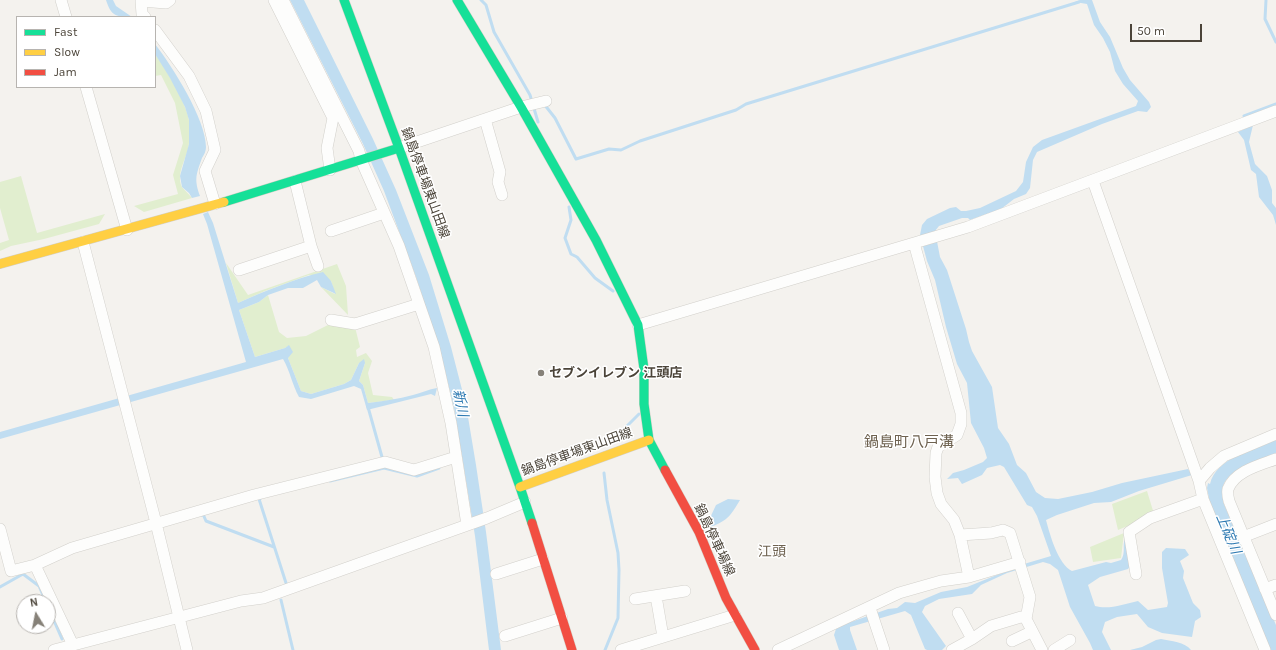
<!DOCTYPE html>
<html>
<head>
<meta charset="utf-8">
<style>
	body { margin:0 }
	#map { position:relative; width:1276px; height:650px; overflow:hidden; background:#f4f2ee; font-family:Karla,sans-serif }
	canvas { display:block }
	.legend { position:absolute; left:16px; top:16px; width:140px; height:72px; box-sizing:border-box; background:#fff; border:1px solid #b7b4b0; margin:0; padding:5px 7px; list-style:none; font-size:12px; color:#4b4439 }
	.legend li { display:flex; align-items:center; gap:8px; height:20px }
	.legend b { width:20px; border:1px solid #b7b4b0 }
	.north { position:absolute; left:16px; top:594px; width:40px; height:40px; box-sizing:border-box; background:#fff; border:1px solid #b7b4b0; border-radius:50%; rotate:350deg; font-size:11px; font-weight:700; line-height:16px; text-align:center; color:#4b4439 }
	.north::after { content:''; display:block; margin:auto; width:14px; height:18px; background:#868178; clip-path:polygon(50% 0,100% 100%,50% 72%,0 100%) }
	.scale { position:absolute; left:1130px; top:24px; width:72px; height:18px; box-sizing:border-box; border:2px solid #4b4439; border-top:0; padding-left:5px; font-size:12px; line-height:14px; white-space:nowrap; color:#4b4439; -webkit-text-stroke:3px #fff; paint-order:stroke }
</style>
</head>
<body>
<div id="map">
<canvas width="1276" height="650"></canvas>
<ul class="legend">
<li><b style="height:5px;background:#16e098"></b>Fast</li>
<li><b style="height:5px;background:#ffcf43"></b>Slow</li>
<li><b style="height:5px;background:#f24e42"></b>Jam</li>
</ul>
<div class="north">N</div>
<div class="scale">50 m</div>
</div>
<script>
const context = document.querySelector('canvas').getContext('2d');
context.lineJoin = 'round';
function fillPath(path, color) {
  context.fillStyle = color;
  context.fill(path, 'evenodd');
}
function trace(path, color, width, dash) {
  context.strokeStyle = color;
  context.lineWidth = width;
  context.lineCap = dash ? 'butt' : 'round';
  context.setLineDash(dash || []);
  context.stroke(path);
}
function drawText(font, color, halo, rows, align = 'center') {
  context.font = font + ' Karla,"Noto Sans JP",sans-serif';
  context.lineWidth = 3;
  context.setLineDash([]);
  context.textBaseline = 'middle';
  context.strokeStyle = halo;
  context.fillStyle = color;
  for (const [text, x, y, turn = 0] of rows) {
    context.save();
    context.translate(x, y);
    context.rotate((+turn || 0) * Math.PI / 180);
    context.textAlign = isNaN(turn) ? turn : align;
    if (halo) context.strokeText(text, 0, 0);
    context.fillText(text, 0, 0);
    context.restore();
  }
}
const green = new Path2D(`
	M155 54C166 68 186 103 189 120 190 127 189 135 189 142 189 156 175 172 182 187 185 191 189 194 192 198L144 212 134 206 178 194 173 175 183 143 175 103 161 75 155 76Z
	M21 176 37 233 105 214 99 224 44 239 11 246 0 251V243L9 240 0 208V182Z
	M226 263 248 295 337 264 346 286 348 315 321 287 335 294 331 281 309 275 265 291 238 303Z
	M268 295 279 332 287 338 306 336 330 324 355 327 360 347 356 350 357 357 366 353 372 361 368 373 373 395 392 397 394 400 368 403 363 385 359 381 365 363H359L351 380 344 384 311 394 301 391 288 358 289 346 285 348 255 357 239 310 259 302Z
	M1147 491 1154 514 1137 522 1118 530 1112 504Z
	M1124 533 1121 558 1093 562 1090 547Z`);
const water = new Path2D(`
	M106 0H113L116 6 132 17C116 17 111 16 106 0Z
	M290 0H304L373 139 396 190 429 275 451 347 466 405 476 465 486 532 501 650H489L475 536 454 408 440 351 416 277 384 191 363 144Z
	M1080 0H1092L1100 22 1110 37 1123 68 1130 80 1149 102 1151 107 1147 112 1138 111 1102 124 1037 152 1033 160 1030 188 1026 194 1014 199 1001 209 970 220 968 218H962L939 226 935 231 940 257 947 270 966 329 969 342 972 351 992 387 998 428 1009 444 1017 465 1026 473 1036 492 1045 498 1058 499 1092 492 1122 483 1188 469 1192 475 1139 491 1111 502 1094 503 1057 515 1046 520C1050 535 1058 564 1072 571L1106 562 1111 563 1121 560C1126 553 1122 545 1125 538L1131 565 1128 569 1100 577 1088 585 1095 606C1109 610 1124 604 1138 601L1148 610 1167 607 1168 603 1162 568V552L1166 548 1185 549 1189 555 1180 561 1184 571 1183 578 1193 603 1200 610 1201 617 1195 621 1192 637 1162 633 1148 627 1137 614 1117 617 1105 622 1102 632 1111 650H1093L1090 643 1070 607 1058 570 1050 564 1043 562 1007 573 981 585 972 594 939 599 925 606 922 612 946 646 942 650H927L925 649 911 615 905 611 850 627V630L857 650H839L834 635 836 629 845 624 888 609 897 608 905 602 915 603 941 592 967 587 1024 564 1051 556 1037 516 1032 507 1027 505 1004 467 1000 465 987 468 982 475 962 484 958 478 947 479 953 473 964 470 983 462 987 458 984 448 971 423 967 383 957 364 946 327 935 280 927 261 920 235 922 225 927 219 950 208 956 207 961 211H966L980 208 1016 191 1023 182 1026 162 1033 147 1042 140 1136 106 1138 101 1123 84 1115 71 1110 52 1103 38 1094 25 1087 4 1075 2Z
	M155 44C172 66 206 119 206 147 206 151 204 155 202 158 196 175 194 179 200 196L192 198 189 193 182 187 180 176 189 144V120L185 107 170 78 155 54Z
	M1253 125 1249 142 1255 164 1267 176 1272 190V203L1276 208V225L1273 215 1259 197 1256 174 1251 170 1244 140 1238 132Z
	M208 212 213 223 238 303C265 291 294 279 323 272L331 281 336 294 321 287 317 280 303 288H288L268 295 259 302 239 310 255 357 285 348 289 345 293 352 288 358 301 391 311 394 344 384 351 380 359 363 364 359 365 363 359 381 363 385 368 403C384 401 398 399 413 395 421 393 429 389 437 388L435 396 431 394 367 410 361 389 354 386 311 399 299 397C292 384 290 371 283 359L0 439V432L246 362 207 224 203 214Z
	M1276 440V454C1260 460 1229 468 1223 486 1221 492 1223 498 1224 504L1276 625V650H1270L1211 509 1207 488 1208 483 1210 484C1216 458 1254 449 1276 440Z
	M728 499 740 500C730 517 727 521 708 528L709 520 716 505Z
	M1161 639C1171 641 1185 642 1191 650H1130L1142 647 1156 640Z`);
const stream = new Path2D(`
	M481 0 486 5 494 32 530 95 538 122
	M1266 0 1265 19 1276 42
	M544 104 555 118 576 159 609 149 621 150 640 141 736 110 746 104 1079 2
	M1244 116 1276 104
	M569 207 571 220 565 238 571 254 577 257 595 278 613 291
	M368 407 382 457
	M622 435 624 429 639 414
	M604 473 607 500 618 553 619 570 618 618 605 650
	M330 481 384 468 417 476 439 468
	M261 498 259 499 286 583
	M202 515 203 514 206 521 274 547
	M0 587 23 574 39 586 46 602
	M281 600 293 650
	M48 607 62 639`);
const street = new Path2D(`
	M61 0 66 17
	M274 0 333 118 327 148 330 170
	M283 0 359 151 361 160 399 246 434 347 451 423 467 525
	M145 17 142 14 141 1 166 3 170 0
	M155 30 189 76 206 111 215 150 205 171 215 204
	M86 87 127 230
	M485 119 500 172 498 182 502 195
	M399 148 521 107 546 101
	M295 181 311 246 318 266
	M1093 181 1199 481 1203 499 1265 650
	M331 231 384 213
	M83 242 156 523 187 650
	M239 270 311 246
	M331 320 355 324 419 304
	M638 325 968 227 1276 111
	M1276 459C1260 465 1235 471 1228 489 1227 492 1228 497 1229 501L1276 615
	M1199 481 1210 468 1224 456 1276 434
	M0 529 11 571 35 565 72 548 254 495 385 462 414 470 456 457
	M960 535 991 533 1003 530 1010 533 1030 597 1026 619 1042 650
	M1243 537 1276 524
	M35 565 73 645
	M496 574 543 559
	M1136 574 1129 532 1150 518 1203 499
	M969 577 1020 562
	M1265 589 1276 585
	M656 596 663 637
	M635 599 685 591
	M870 608 884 650
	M958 613 972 639
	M505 636 562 618
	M1012 641 1031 632
	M54 650 241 601 263 598 487 518 525 502
	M621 650 735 615
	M778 650 899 593 941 581 969 577 960 535 954 520 941 504 937 493 935 477 936 453 938 447 957 435 961 424V413L914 243
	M952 650 972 639 991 626 1021 617H1026
	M1054 650 1070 640`);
const fast = new Path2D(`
	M344 0 399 148 520 487 532 523
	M457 0 521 107 596 240 638 325 644 369V404L649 440 665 470
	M224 202 399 148`);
const slow = new Path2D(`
	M0 264 224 202
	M520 487 649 440`);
const jam = new Path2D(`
	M665 470 699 532 726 598 755 650
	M532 523 572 650`);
const markers = [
	[541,373,4,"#868178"]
];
const streetNames = [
	["鍋島停車場東山田線",425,183,70],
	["鍋島停車場東山田線",577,452,-20],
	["鍋島停車場線",714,540,65]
];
const poiNames = [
	["セブンイレブン 江頭店",549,373]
];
const waterNames = [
	["新川",460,403,78],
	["上碇川",1228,534,67]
];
const neighbourhoodNames = [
	["江頭",772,552]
];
const quarterNames = [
	["鍋島町八戸溝",909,443]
];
fillPath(green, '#e1eecf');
fillPath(water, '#c0ddf1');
trace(stream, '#c0ddf1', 3);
trace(street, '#d2d0cb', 12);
trace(fast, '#d3cfc5', 10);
trace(slow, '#d3cfc5', 10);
trace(jam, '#d3cfc5', 10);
trace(street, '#fdfdfc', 11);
trace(fast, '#16e098', 9);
trace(slow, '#ffcf43', 9);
trace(jam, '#f24e42', 9);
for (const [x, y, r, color] of markers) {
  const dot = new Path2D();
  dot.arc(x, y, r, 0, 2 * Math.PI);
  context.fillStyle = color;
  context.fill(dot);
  trace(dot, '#fff', 1.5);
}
drawText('13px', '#4b4439', '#fff', streetNames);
drawText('bold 13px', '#4b4439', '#fff', poiNames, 'left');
drawText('italic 14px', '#2e7ab2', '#fff', waterNames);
drawText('14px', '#6e6250', '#fff', neighbourhoodNames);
drawText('15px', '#6e6250', '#fff', quarterNames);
</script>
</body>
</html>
